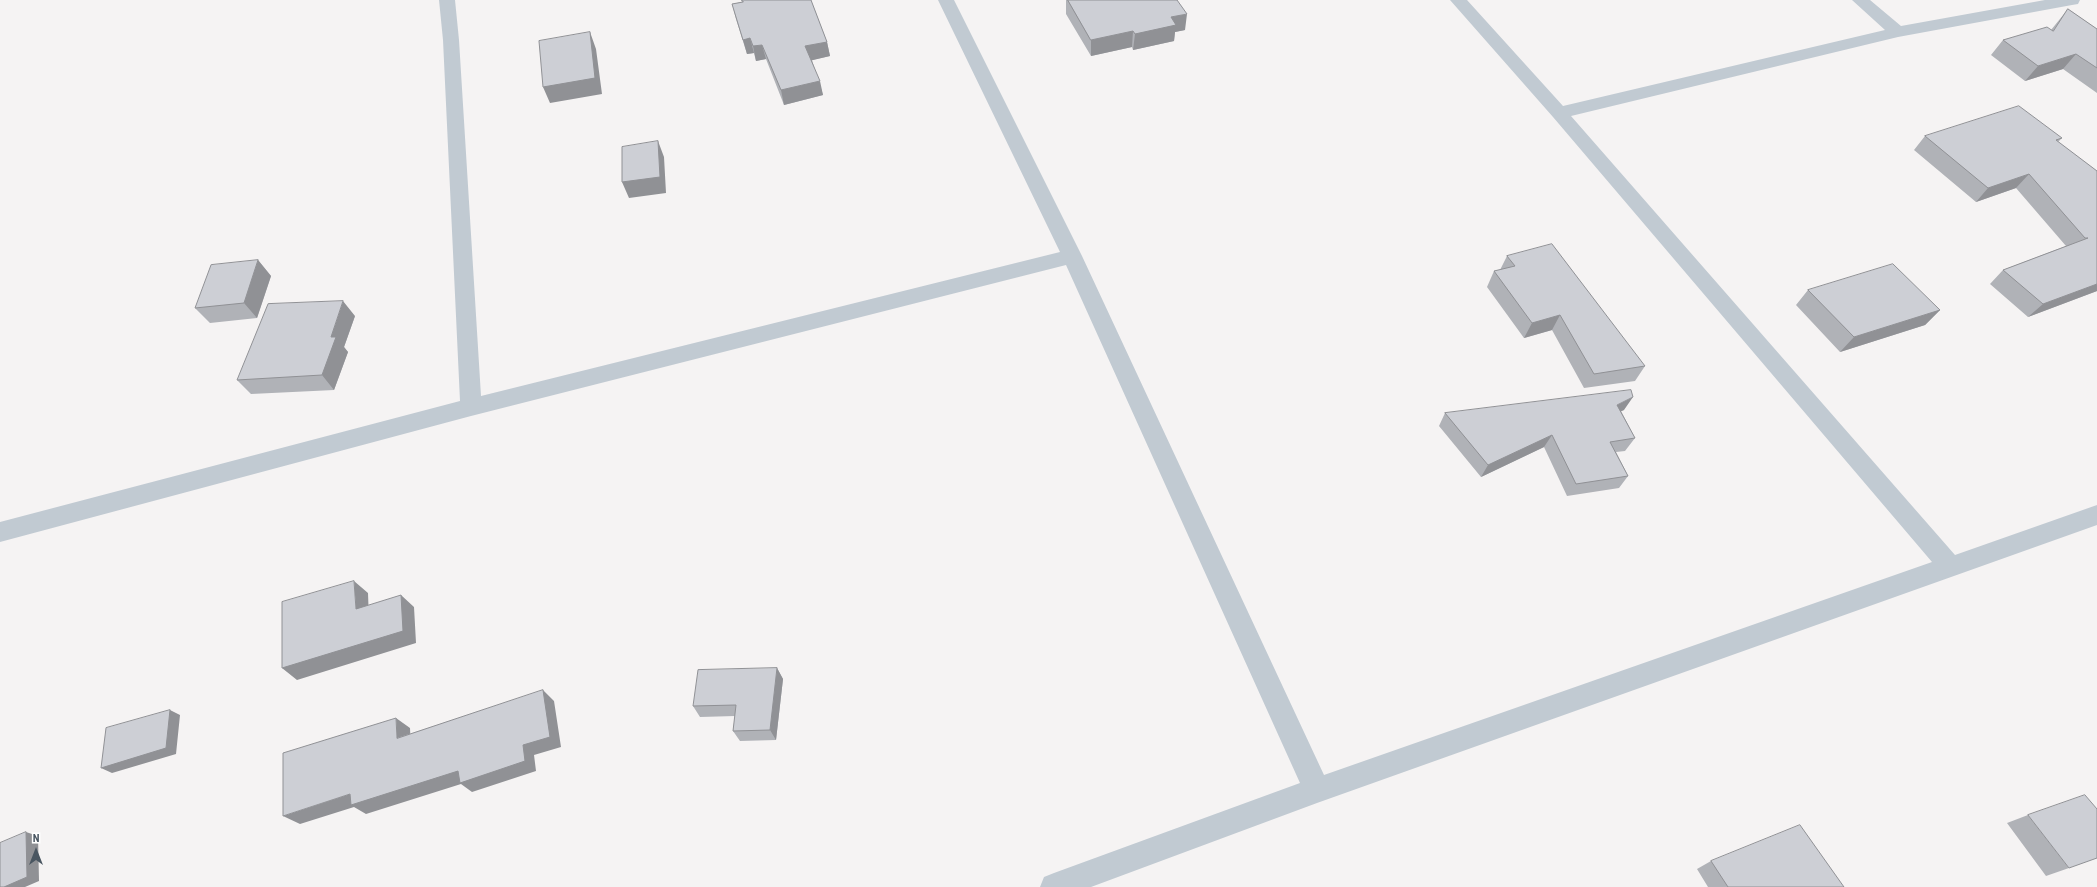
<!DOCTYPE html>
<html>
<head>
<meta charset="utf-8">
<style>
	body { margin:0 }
	#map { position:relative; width:2097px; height:887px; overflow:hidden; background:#f5f3f3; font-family:"Roboto Condensed",sans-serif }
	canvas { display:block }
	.north { position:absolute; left:16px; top:831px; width:40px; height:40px; -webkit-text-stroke:3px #fff; paint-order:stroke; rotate:0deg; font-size:11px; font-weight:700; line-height:16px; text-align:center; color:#4a5661 }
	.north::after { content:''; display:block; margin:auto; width:14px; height:18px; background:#4a5661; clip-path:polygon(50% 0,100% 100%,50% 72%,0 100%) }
</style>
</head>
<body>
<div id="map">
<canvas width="2097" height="887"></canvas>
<div class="north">N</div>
</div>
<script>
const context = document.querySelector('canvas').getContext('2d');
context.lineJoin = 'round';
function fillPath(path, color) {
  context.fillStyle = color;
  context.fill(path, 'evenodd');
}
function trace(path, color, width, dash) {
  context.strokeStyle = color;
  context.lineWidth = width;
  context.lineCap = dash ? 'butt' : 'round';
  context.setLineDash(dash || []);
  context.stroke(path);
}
const minor = new Path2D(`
	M439 0H455L459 40 481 396 1060 252 938 0H954L1082 256 1324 775 1932 562 1553 117 1450 0H1467L1563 106 1885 30 1852 0H1870L1901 26 2045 0H2080L2078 4 2072 5 1898 37 1571 116 1955 555 2097 505V525L1317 803 1091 887H1040L1044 877 1054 873 1300 783 1066 265 471 416 0 542V522L460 401 443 40Z`);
const wall = new Path2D(`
	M741 0H811L827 42 830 56 812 60 823 95 784 105 766 59 756 61 754 53 747 54 736 19 732 4 742 2Z
	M1066 0H1177L1185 30 1175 32 1174 41 1133 50 1132 47 1091 56 1066 14Z
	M2068 9 2097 29V93L2063 69 2025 81 1991 55 2003 40 2051 30Z
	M1925 136 2062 138 2058 142 2097 171V291L2028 317 1990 284 2003 270 2066 246 2016 188 1976 202 1914 150Z
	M1507 256 1645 366 1635 381 1584 388 1552 330 1524 338 1487 287 1494 271 1500 270Z
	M258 260 271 276 257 318 210 323 195 308Z
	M1808 290 1940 310 1925 325 1840 352 1796 305Z
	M355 316 344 347 348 352 334 390 251 394 237 380Z
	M1624 410 1621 411 1635 438 1625 451 1616 452 1628 476 1619 488 1567 496 1544 447 1481 477 1439 426 1445 413Z
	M777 668 783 679 776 740 740 741 733 731 735 716 700 717 693 706Z
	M2028 815 2069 868 2046 876 2007 823Z
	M1711 861 1844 887H1708L1697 869Z`);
const shadedWall = new Path2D(`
	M1187 14 1185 30 1175 32 1174 41 1133 50 1135 34 1171 17Z
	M1133 31 1132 47 1091 56V40Z
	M590 32 596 49 602 94 550 103 543 87Z
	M750 38 754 53 747 54 743 40Z
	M827 42 830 56 809 61 805 46Z
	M762 45 766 59 756 61 753 46Z
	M2076 54 2063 69 2025 81 2038 66Z
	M820 81 823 95 784 105 781 90Z
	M658 141 664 157 666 193 629 198 622 182Z
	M2029 174 2016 188 1976 202 1988 188Z
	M258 260 271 276 257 318 244 303Z
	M2097 284V291L2028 317 2043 304Z
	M343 301 355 316 344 347 348 352 334 390 322 375 331 337Z
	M1940 310 1925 325 1840 352 1854 337Z
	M1560 315 1552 330 1524 338 1532 323Z
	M1633 397 1624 410 1608 417 1617 405Z
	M1552 435 1544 447 1481 477 1488 465Z
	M354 581 368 593 369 621 356 609Z
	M401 595 414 607 416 643 297 680 282 668Z
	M777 668 783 679 776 740 770 730Z
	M543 690 554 701 561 747 534 755 536 771 472 792 461 784 366 814 354 807 300 824 283 816 350 794Z
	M170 710 180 715 176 754 112 773 101 768Z
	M396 718 410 728 411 749 397 738Z
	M26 832 38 836 39 881 25 887H4Z`);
const building = new Path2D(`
	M742 0H811L827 42 805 46 820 81 781 90 762 45 753 46 750 38 743 40 732 4 743 2Z
	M1068 0H1177L1187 14 1171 17 1176 25 1135 34 1133 31 1091 40Z
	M2068 9 2097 29V68L2076 54 2038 66 2003 40 2047 27 2053 31Z
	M590 32 595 78 543 87 539 41Z
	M2019 106 2062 138 2056 140 2097 171V284L2043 304 2003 270 2088 238H2085L2029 174 1988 188 1925 136Z
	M658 141 660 177 622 182V147Z
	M1552 244 1645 366 1594 374 1560 315 1532 323 1494 271 1515 266 1507 256Z
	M258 260 244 303 195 308 211 265Z
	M1893 264 1940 310 1854 337 1808 290Z
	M343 301 331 337H336L322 375 237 380 268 304Z
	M1631 390 1633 397 1617 405 1635 438 1610 442 1628 476 1576 484 1552 435 1488 465 1445 413Z
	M354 581 356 609 401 595 403 631 282 668V602Z
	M777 668 770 730 733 731 736 705 693 706 698 670Z
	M543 690 550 737 523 745 525 761 460 783 458 771 351 805 350 794 283 816V753L396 718 397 738Z
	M170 710 166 748 101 768 106 728Z
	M2085 795 2097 809V858L2069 868 2028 815Z
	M1800 825 1844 887H1728L1711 861Z
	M26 832 27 877 4 887H0V843Z`);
fillPath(minor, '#c1cad2');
fillPath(wall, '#b0b2b7');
fillPath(shadedWall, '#909195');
fillPath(building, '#cdcfd5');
trace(building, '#909195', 1);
</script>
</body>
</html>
